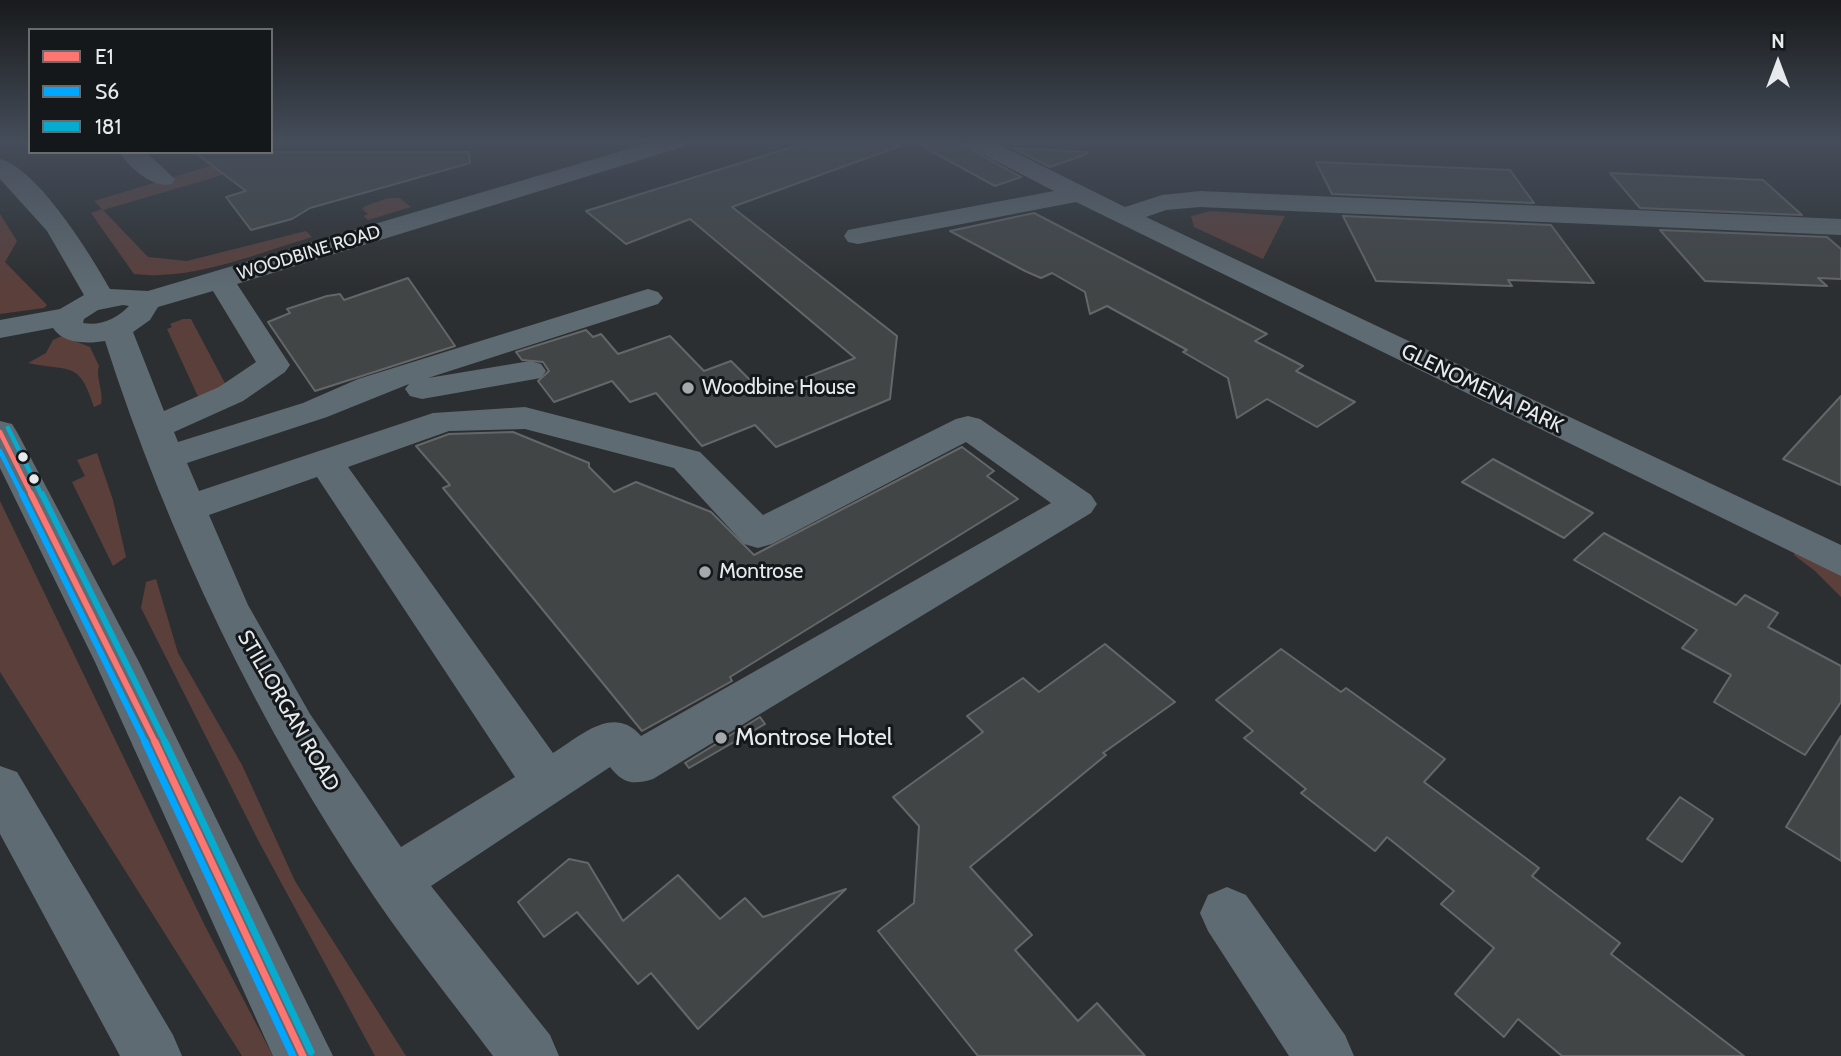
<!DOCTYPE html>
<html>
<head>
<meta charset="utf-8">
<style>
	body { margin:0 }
	#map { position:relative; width:1841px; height:1056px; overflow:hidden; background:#2c2f31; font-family:Cabin,sans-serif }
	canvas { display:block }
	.legend { position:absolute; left:28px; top:28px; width:245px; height:126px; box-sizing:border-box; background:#15181a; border:2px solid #696c6e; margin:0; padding:9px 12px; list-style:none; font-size:21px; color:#e6eaed }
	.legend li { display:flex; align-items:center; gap:14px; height:35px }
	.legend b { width:35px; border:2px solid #696c6e }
	.north { position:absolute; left:1743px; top:28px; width:70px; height:70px; -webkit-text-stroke:5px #15181a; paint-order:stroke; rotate:0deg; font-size:19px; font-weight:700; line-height:28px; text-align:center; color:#e6eaed }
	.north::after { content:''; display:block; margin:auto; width:24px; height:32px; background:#e6eaed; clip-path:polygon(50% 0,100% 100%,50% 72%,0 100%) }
</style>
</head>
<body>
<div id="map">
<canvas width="1841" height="1056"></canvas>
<ul class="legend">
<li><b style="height:9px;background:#fe7572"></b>E1</li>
<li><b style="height:9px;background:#00a6ff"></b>S6</li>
<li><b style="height:9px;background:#06acd0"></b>181</li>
</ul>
<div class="north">N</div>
</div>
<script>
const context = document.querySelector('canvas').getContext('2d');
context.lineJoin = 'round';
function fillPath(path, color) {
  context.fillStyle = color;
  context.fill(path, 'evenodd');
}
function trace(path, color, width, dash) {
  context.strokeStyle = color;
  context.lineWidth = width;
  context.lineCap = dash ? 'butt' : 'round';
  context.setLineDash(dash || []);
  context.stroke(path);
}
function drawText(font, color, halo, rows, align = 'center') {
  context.font = font + ' Cabin,sans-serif';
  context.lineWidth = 6;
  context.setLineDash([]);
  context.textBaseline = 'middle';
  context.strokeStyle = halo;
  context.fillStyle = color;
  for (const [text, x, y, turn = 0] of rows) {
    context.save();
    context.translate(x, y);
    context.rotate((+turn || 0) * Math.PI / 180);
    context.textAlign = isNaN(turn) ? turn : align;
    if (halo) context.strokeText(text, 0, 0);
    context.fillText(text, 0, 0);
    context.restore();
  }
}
const green = new Path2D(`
	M256 152 267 162 103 210 148 257 187 261 306 231 312 237C255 254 193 281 134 274L91 213 102 209 94 201Z
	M389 198H400L411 207 368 220 364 216 368 214 362 209 365 206Z
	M1211 211 1285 216 1263 259 1194 227 1191 216Z
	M0 214 17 241 5 262 47 305 44 308 0 314Z
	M183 319H191L227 387 200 401 167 329 172 327 170 324Z
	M62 336 90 347 99 366C95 377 104 391 101 404L94 407C79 360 71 372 28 363L46 353 53 340Z
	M97 453 113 500 126 557 113 566 72 482 85 476 77 460Z
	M0 501 205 926 273 1056H242L0 672Z
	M1795 552 1841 575V597L1815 571 1794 555Z
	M156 579 178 653 242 765 295 881 406 1056H375L258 840 141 608 146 582Z`);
const building = new Path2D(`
	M808 142H899L900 146 732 207 897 336 890 399 776 447 755 425 702 446 656 393 630 402 612 381 554 402 538 381 549 371 543 362 522 360 516 352 586 330 593 337 601 334 618 354 670 336 704 371 731 361 764 394 855 358 690 219 626 244 586 211Z
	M920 145 965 146 1021 177 995 186Z
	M1013 148 1087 152V154L1050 167Z
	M194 152H469L470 163 310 208 292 219 251 230 226 197 246 191Z
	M1316 162 1510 170 1534 203 1332 194Z
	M1610 173 1763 180 1802 215 1640 208Z
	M1034 213 1267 334 1255 341 1303 366 1296 371 1355 402 1317 427 1267 399 1237 418 1228 378 1183 352 1187 350 1107 306 1090 314 1085 292 1052 273 1041 278 1025 271 950 231Z
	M1343 216 1551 225 1594 283 1508 280 1512 286 1376 281Z
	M1660 230 1827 237 1841 249V279L1818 278 1827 286 1705 281Z
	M408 278 455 346 315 391 268 322 290 313 287 309 327 296 340 294 344 300Z
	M1841 396V485L1783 459Z
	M513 432 589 463V467L614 492 636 482 711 512 754 555 962 447 994 471 987 476 1018 499 730 677 732 681 642 731 443 488 450 485 416 446 449 434Z
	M1493 459 1541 485 1593 513 1564 538 1462 482Z
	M1604 533 1736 605 1745 595 1778 613 1768 627 1841 666V702L1805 755 1714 702 1731 675 1682 648 1697 630 1574 560Z
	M1105 644 1175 702 1103 753 1106 755 970 867 1032 935 1015 950 1078 1021 1097 1003 1145 1056H978L878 931 914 903 919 826 893 797 983 732 967 716 1023 678 1039 692Z
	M1281 649 1341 692 1346 688 1445 759 1424 782 1539 868 1532 876 1620 943 1611 954 1744 1056H1562L1518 1019 1504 1037 1455 994 1494 948 1441 904 1454 891 1387 837 1375 851 1301 793 1306 789 1244 738 1253 731 1216 700Z
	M760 717 765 724 689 768 685 763Z
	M1841 736V861L1786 827Z
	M1680 797 1713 819 1682 862 1647 839Z
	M569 859 588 863 623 921 678 875 720 919 745 898 763 917 846 889 698 1029 651 973 638 984 577 912 544 937 518 902Z`);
const minor = new Path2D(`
	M652 142H687L683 147 237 284 290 365 285 372 243 401 174 432 178 442 303 403 358 379 638 292 648 289 658 292 663 298 658 304 428 378 530 361 541 364 546 371 541 378 422 399 410 396 405 389 409 384 327 417 187 463 199 491 433 413 525 407 700 452 763 515 956 419 968 416 980 419 1091 495 1097 504 1091 513 653 779C634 785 623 784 610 767L431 886 550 1035 559 1056H493C454 1004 412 952 375 898 259 727 168 537 105 341 88 344 63 344 53 328L0 338V320L60 309 84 295 47 231 0 179V159C37 168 91 255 110 289L148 291ZM213 291 256 362 219 387 164 411 133 332 150 320 158 307ZM123 305 129 306C116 319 101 326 83 323L84 319 98 310ZM525 429 674 468 744 544 758 548 772 544 966 442 1051 503 641 736C613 704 581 736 553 753L348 467 449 431ZM317 477 515 777 401 847 310 714 248 605 209 515Z
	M965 142H994L1125 207 1162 195 1200 191 1841 219V235L1200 207 1166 210 1146 217 1841 545V576L1076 202 858 244 848 242 844 236 848 230 858 228 1054 191 969 147Z
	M119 152H146L175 179 172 184C153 189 130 168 119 152Z
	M1227 887 1246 895 1345 1035 1354 1056H1289L1208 931 1200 913 1208 895Z`);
const major = new Path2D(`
	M0 421 12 424 17 432 139 662 333 1056H273L95 662 0 468Z
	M0 766 17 772 173 1035 182 1056H120L0 834Z`);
const bus1Far2 = new Path2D(`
	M0 432 32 496`);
const bus1Far1 = new Path2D(`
	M31 494 156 744`);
const bus1 = new Path2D(`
	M155 742 303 1056`);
const bus2Far2 = new Path2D(`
	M0 451 23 496`);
const bus2Far1 = new Path2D(`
	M22 494 146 744`);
const bus2 = new Path2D(`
	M145 742 293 1056`);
const bus3Far2 = new Path2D(`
	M8 428 42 496`);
const bus3Far1 = new Path2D(`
	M42 494 166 744`);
const bus3 = new Path2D(`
	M165 742 311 1052`);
const markers = [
	[688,388,7,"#a5a9ab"],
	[23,457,6,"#e6eaed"],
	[34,479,6,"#e6eaed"],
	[705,572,7,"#a5a9ab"],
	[721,738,7,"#a5a9ab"]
];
const farStreetnames = [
	["WOODBINE ROAD",309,253,-17]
];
const poiNames = [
	["Woodbine House",702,388],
	["Montrose",719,572]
];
const streetNames = [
	["GLENOMENA PARK",1482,389,26],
	["STILLORGAN ROAD",288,711,60]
];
const nearPoinames = [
	["Montrose Hotel",735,738]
];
fillPath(green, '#5b3f3b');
fillPath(building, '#424546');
trace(building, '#646769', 2);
fillPath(minor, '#5f6b72');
fillPath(major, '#5e6b73');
trace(bus1Far2, '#fe7572', 4.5);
trace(bus1Far1, '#fe7572', 6);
trace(bus1, '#fe7572', 7);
trace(bus2Far2, '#00a6ff', 4.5);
trace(bus2Far1, '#00a6ff', 6);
trace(bus2, '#00a6ff', 7);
trace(bus3Far2, '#06acd0', 4.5);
trace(bus3Far1, '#06acd0', 6);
trace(bus3, '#06acd0', 7);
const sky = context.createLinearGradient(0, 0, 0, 289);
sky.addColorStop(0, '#181a1b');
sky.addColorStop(0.49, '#454d5a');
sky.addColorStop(1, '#454d5a00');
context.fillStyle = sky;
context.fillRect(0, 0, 1841, 289);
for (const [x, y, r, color] of markers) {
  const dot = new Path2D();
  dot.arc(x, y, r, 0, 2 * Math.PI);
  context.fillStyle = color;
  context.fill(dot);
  trace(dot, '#15181a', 2.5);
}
drawText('18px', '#e6eaed', '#15181a', farStreetnames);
drawText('21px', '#e6eaed', '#15181a', poiNames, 'left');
drawText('21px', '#e6eaed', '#15181a', streetNames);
drawText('24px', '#e6eaed', '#15181a', nearPoinames, 'left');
</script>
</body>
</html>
